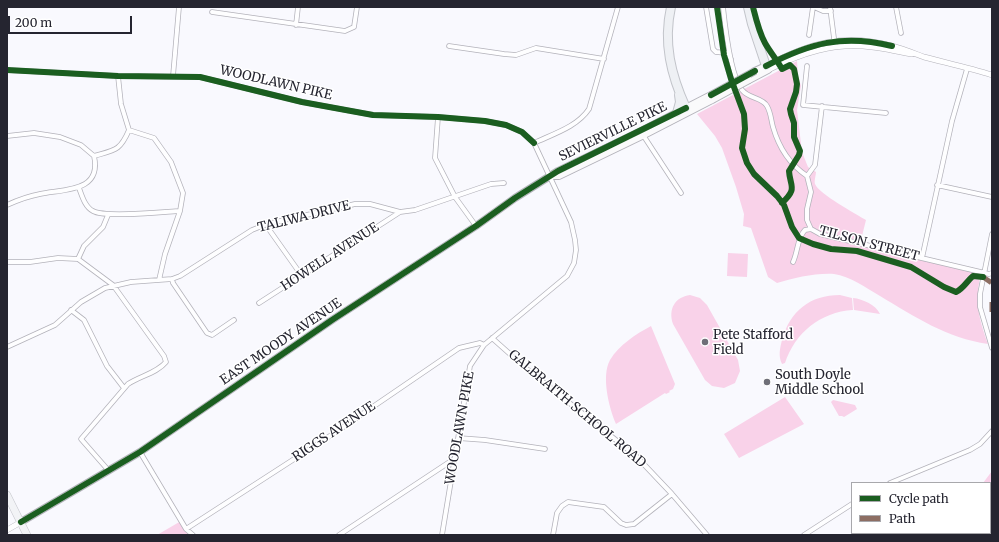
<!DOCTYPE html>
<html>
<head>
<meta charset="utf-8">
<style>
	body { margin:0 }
	#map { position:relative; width:999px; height:542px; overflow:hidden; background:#f9f9fe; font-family:Merriweather,serif }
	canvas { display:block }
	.frame { position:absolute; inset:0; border:8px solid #252530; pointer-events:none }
	.legend { position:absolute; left:851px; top:482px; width:140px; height:52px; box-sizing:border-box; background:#fff; border:1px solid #a8a8ac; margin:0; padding:5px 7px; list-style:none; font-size:12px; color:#252530 }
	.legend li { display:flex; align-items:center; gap:8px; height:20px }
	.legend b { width:20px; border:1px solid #a8a8ac }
	.scale { position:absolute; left:8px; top:16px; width:124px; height:18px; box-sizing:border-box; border:2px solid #252530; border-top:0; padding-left:5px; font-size:12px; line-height:14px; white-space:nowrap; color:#252530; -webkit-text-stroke:3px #fff; paint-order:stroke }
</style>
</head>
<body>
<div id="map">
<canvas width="999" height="542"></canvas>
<div class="frame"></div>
<ul class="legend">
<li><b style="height:5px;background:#1b5e20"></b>Cycle path</li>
<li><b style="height:5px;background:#8d6e63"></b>Path</li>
</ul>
<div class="scale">200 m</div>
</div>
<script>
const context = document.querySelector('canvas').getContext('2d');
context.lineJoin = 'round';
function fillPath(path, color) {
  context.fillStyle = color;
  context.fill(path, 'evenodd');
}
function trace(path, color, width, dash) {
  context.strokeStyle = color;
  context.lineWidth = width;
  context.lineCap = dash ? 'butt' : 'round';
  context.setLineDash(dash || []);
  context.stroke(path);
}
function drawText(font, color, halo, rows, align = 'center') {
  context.font = font + ' Merriweather,serif';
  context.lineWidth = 3;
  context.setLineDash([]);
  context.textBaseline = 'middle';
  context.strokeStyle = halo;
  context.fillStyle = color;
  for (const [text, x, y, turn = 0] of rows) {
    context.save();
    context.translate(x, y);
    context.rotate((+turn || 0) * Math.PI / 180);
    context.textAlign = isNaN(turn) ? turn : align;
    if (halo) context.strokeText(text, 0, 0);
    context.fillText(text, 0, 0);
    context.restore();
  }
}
const green = new Path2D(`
	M797 61 798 76 801 86 797 110 802 152 808 167 816 172C816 175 814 181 815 184 819 194 856 214 866 220L862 236 864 243 978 269 977 273 980 277C975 304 979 319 988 344 947 338 915 317 880 296 866 288 850 276 834 274 814 273 795 278 777 283L768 277 751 228 743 226 744 214 736 187 722 148 715 136 697 114Z
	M728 253 748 254 747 277 727 276Z
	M690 295 700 298 707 305 738 360 740 371 735 383 724 388 712 386 705 380 673 324C668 309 675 297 690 295Z
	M840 295 852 298 853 310C820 312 795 333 785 363L782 364C778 356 780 348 782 340 790 311 810 295 840 295Z
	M853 298C863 299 876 305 880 314L854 310Z
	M651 326 675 384 673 389 669 391 670 392 666 394 665 393 616 424C609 408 601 376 610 360 619 345 636 334 651 326Z
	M785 397 804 424 739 458 724 434Z
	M833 400 855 405 857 409 844 417 842 416H839L831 402Z
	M992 471V535H972V533H990V483H983Z
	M181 521 193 535H157Z`);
const minor = new Path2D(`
	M706 7 713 49 716 52 727 53 731 59
	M723 7C725 26 731 76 742 90 749 99 762 97 767 106 771 113 771 120 773 127 779 148 789 164 807 176L811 192 807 209V220L811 229 820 234 989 274 992 273
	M814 7 823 11H831
	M830 7 835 46
	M896 7 901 33
	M212 12 345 31 354 27 357 7
	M296 25 298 7
	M809 35 813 7
	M449 46 504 54 516 55 536 48 604 59
	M807 66 803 105 886 113
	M7 70 118 76 200 77 302 102 373 115 438 117 485 121 506 125 522 132 534 143 571 222 575 240 576 250 574 263 567 276 484 345 470 366 442 535
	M118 76 121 104 129 130 154 138 171 162 183 193 180 211 165 254 159 280
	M173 76 179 7
	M438 117 435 158 455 197 476 226
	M643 135 681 193
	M7 136 34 133 60 137 81 145 94 156C115 150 120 151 129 130
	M534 143C553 134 577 127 589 109L618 7
	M807 176 815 165 822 106
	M937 185 992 197
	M79 188C82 196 85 207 93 211 105 218 163 212 180 211
	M7 205C18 200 29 196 40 194 65 189 102 192 94 156
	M267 224 268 228 302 276
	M992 234 980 294V307L992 348
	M922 258 952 121 967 69
	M78 259 113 285 164 356 166 362C157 373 140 376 128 384L81 439 109 471
	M78 259 84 246 103 227 108 215
	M7 262H30L58 258 78 259
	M793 262C798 252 797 238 805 230L811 229
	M172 279 173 283 207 333 212 335 234 320
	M259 303 400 212
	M71 310 84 320 107 366 124 388
	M492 338 528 370 636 456 672 494 707 535
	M7 347 55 325 81 302 105 288 131 282 172 279 180 276 252 230 267 224 355 204H370L400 212 415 210 491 184 504 183
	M458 438 485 440 545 449
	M140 452 186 529 193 535
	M890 483 970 450 980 444 992 431
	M186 529 336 432 459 348 480 343 484 345
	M886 533 887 535
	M945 533 950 535
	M339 535 454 459
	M553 535 557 513 562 506 568 502 604 507 621 523 626 525 634 524 672 494
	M804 535 852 504
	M927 535 932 533`);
const tertiary = new Path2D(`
	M766 66C809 43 844 33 892 46 903 49 913 53 924 57 947 63 970 68 992 75
	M768 70C801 53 834 42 872 47 885 48 898 52 912 54
	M7 530 21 522`);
const secondary = new Path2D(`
	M749 80 768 70 766 66 755 71
	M550 176H559L644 135 712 100
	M21 522 140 452 332 320 476 226 515 198 558 171 641 131 711 95`);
const trunk = new Path2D(`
	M7 495 27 535`);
const motorway = new Path2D(`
	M671 7C663 43 671 75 686 108
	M748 7 752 24 766 66
	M677 113 680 102 679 95`);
const secondaryBridge = new Path2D(`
	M711 95 755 71
	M712 100 749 80`);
const quiet = new Path2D(`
	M983 277 992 283
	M992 302V313`);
const cycleway = new Path2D(`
	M717 7 724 55 731 79 744 114 745 129 742 148 747 163 754 174 777 196 784 205 792 227 799 238 813 244 831 249 857 251 911 267 944 287 956 292C964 288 966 282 973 276L983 277
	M753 7C756 19 759 32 765 43 770 52 777 60 782 69L790 65 794 69 797 84 796 92 790 109 791 114 794 123V137L800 151 799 155 789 171C790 187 798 188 782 203
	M766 66C810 43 843 34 892 46
	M7 70 118 76 200 77 302 102 373 115 438 117 485 121 506 125 522 132 534 143
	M711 95 755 71
	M21 522 140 452 332 320 476 226 515 198 558 171 686 108`);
const markers = [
	[705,342,4,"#6f6f78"],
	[767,382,4,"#6f6f78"]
];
const streetNames = [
	["WOODLAWN PIKE",276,83,13],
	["SEVIERVILLE PIKE",613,132,-26],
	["TALIWA DRIVE",304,217,-14],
	["TILSON STREET",869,244,15],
	["HOWELL AVENUE",330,257,-33],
	["EAST MOODY AVENUE",281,342,-34],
	["GALBRAITH SCHOOL ROAD",577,409,40],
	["WOODLAWN PIKE",460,428,-80],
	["RIGGS AVENUE",334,432,-34]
];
const poiNames = [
	["Pete Stafford",713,335],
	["Field",713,350],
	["South Doyle",775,375],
	["Middle School",775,390]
];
fillPath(green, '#f9d2e9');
trace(minor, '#b3b2ba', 5.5);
trace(tertiary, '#b3b2ba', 6);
trace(secondary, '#b3b2ba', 8);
trace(trunk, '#c2c4ca', 8);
trace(motorway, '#c2c4ca', 10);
trace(minor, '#fefeff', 4);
trace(tertiary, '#fefeff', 5);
trace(secondary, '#fafafb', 6);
trace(trunk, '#f2f3f6', 7);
trace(motorway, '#eef0f4', 8);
trace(secondaryBridge, '#b3b2ba', 8, []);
trace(secondaryBridge, '#fafafb', 6);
trace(quiet, '#8d6e63', 5, [10, 5]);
trace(cycleway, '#1b5e20', 6);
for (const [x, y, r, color] of markers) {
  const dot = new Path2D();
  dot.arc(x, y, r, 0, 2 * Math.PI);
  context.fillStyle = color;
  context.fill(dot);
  trace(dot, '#fff', 1.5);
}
drawText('13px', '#252530', '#fff', streetNames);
drawText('13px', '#252530', '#fff', poiNames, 'left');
</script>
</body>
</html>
